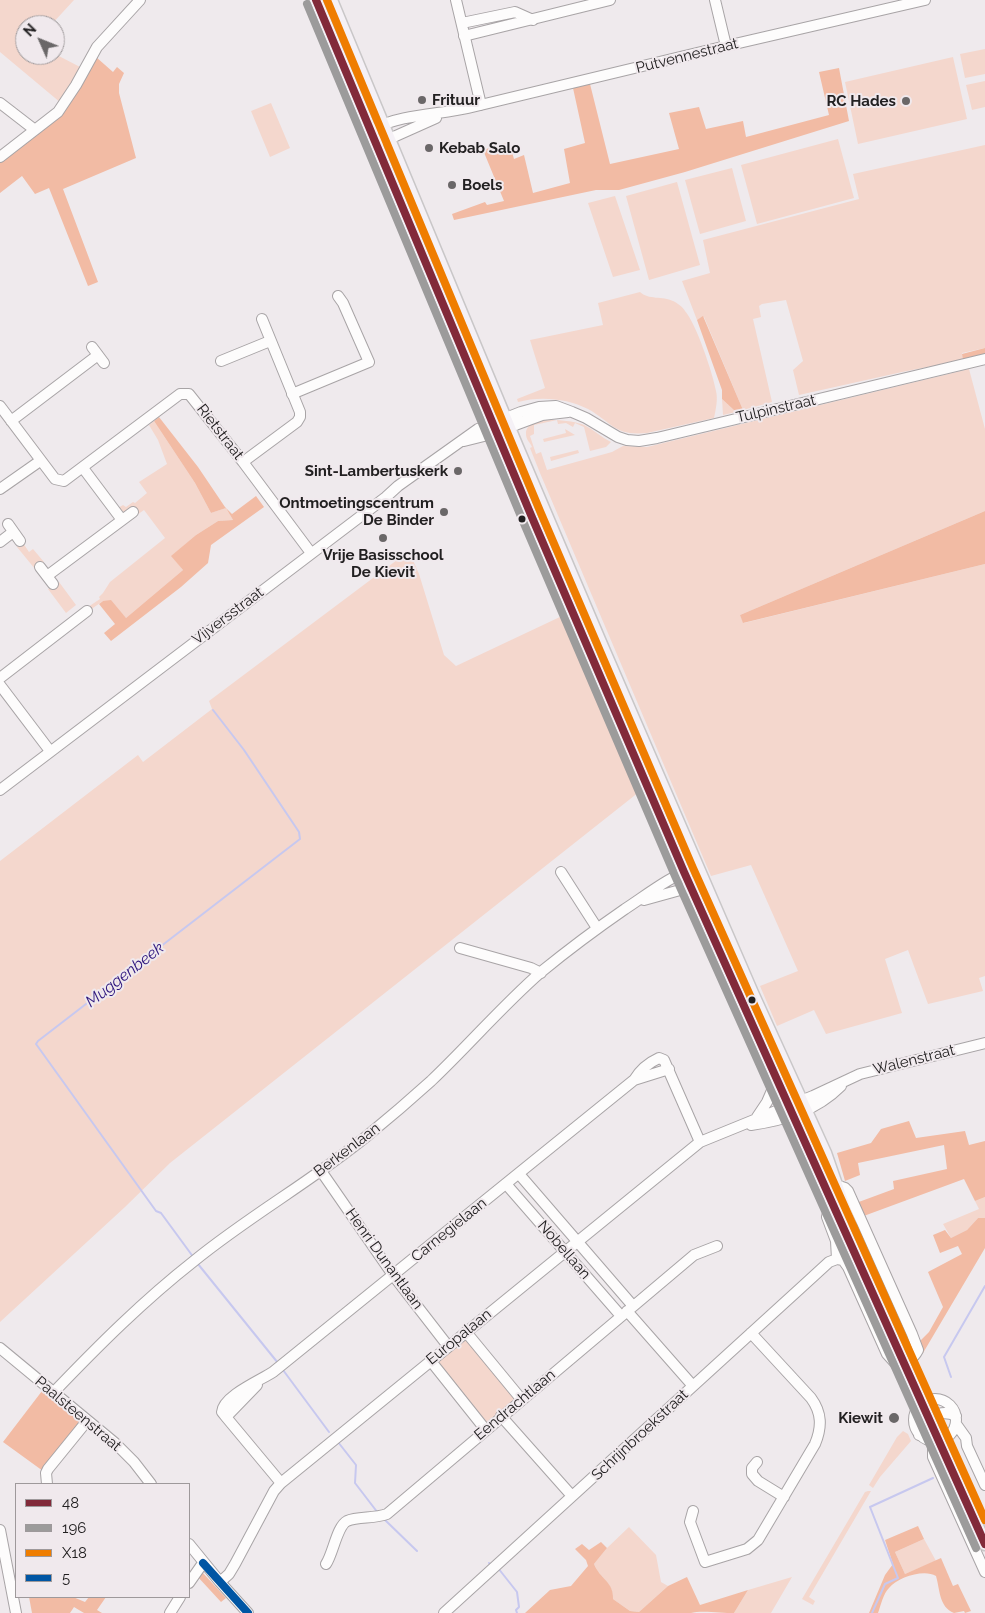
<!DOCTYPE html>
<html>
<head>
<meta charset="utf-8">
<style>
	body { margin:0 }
	#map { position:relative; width:985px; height:1613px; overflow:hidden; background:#efeaed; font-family:Raleway,sans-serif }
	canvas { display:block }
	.legend { position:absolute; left:15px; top:1483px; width:175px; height:115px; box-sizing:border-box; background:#f0e9ed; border:1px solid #9e999b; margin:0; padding:6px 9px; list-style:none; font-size:15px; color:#222021 }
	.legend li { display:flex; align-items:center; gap:10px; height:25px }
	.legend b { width:25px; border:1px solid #9e999b }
	.north { position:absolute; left:15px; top:15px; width:50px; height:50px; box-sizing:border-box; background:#f0e9ed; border:1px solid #9e999b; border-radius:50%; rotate:314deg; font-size:14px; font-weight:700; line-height:20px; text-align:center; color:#222021 }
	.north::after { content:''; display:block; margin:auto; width:18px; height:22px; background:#6a6768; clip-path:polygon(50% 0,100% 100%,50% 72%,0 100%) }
</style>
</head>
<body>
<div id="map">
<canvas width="985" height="1613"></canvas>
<ul class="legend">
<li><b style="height:6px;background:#822a3a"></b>48</li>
<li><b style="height:6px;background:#9c9b9b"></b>196</li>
<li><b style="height:6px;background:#ef7d00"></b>X18</li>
<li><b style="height:6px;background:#0056a4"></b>5</li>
</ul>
<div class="north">N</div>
</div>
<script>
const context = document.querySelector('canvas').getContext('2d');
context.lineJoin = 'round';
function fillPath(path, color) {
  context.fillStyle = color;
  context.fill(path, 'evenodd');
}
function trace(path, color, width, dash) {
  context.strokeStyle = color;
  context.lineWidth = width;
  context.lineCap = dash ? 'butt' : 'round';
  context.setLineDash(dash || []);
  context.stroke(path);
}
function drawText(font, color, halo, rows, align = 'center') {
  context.font = font + ' Raleway,sans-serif';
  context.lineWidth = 4;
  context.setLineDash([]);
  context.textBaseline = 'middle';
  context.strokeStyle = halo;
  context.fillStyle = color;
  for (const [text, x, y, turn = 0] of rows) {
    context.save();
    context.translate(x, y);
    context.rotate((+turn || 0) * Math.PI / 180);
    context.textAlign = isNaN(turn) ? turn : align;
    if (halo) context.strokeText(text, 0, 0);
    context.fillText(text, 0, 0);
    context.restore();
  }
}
const green = new Path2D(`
	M0 0H74L51 25H25V55H55V54L82 68 61 103 0 52Z
	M985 49V74L965 78 960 54Z
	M953 57 967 119 858 144 845 82Z
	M985 81V107L972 110 966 85Z
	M271 103 290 148 270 157 251 111Z
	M838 139 854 198 757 224 741 165Z
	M985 145V348L962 353 963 360 902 372 799 395 793 370 803 361 786 300 762 304 759 306 761 317 753 319 772 402 743 410 704 317 697 320 682 281 710 273 703 240 859 199 853 174Z
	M732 168 746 221 700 234 685 180Z
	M677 182 700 265 649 280 626 196Z
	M615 196 640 270 613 277 588 203Z
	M640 292C648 300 663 296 673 301 677 303 683 307 685 311 696 323 713 374 716 391 718 399 716 409 714 418L647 433C614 436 613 423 588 409 567 398 539 396 518 402L517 399 545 388 530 340 603 325 598 303Z
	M969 369 985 429V511L740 615 744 623 985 564V976L979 978 983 991 928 1004 908 950 885 959 902 1013 826 1034 814 1010 777 1026 760 986 798 971 751 865 711 876 540 473 530 448 532 447C530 442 526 440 526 434 525 414 572 420 584 425 594 430 601 437 611 442L606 447 590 451 584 427 575 423 573 427 566 423 558 424 557 420 534 425V434L530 436 536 454 541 452 547 470 612 452 623 446 647 447Z
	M722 399 736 412 723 415Z
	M154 421 195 483 211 513 226 508 233 520 218 521 196 535 172 556 183 570 126 618 103 601 90 610 88 607 100 599 99 597 103 593 110 582 165 538 144 510 134 517 137 512 134 507 124 512 118 508 123 505 126 507 133 502 135 503 147 493 139 482 167 464 158 440 149 425Z
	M565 429 575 435 544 442 543 439 566 433Z
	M578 450 579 453 551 461 550 457Z
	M23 543 29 552 33 549 44 562 35 569 17 547 19 544Z
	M409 551 419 574 444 655 456 666 562 616 639 792 170 1163 125 1207 0 1322V861L138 755 143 762 212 709 209 701Z
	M59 582 76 605 66 613 48 589Z
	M985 1197V1218H978L967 1230 951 1238 943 1224 979 1209 975 1201Z
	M466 1337 518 1399 486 1425 435 1360Z
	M903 1431 908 1434 911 1441 880 1477 873 1488 869 1485 897 1437Z
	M868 1491H871L809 1597 815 1601 813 1605 802 1599 865 1492Z
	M629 1527 656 1555 661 1582 668 1586 639 1612 630 1611 613 1599C614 1584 599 1577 594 1564L607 1548Z
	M924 1539 936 1561 905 1574 895 1552Z
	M792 1577 771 1613H734L748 1590Z`);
const forest = new Path2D(`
	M96 57 113 72 117 67 124 73 119 84V93L136 158 63 189 98 282 88 286 49 188 35 194 22 176 0 193V162L35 134Z
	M839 68 849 121 685 172 619 190H596L454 220 452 214 485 202 487 205 504 201 483 150 509 142 514 159 524 155 533 193 570 183 564 149 585 143 573 88 590 84 610 164 679 149 669 113 699 107 706 129 743 121 746 137 829 115 819 72Z
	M703 316 743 410 736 412 722 399V390L697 320Z
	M985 348V354L963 360 962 354Z
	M159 417 198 467 225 507 232 514 256 496 264 507 211 545 208 563 181 587 111 641 104 633 115 624 99 604 103 601 111 600 126 618 183 570 171 556 196 535 218 521 233 520 226 508 211 513 195 483 154 421Z
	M985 511V564L743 623 740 615Z
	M909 1121 916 1138 965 1131 969 1145 985 1141V1197L975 1201 964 1179 861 1217 856 1203 894 1189 893 1181 947 1169 944 1145 858 1163 860 1175 845 1181 837 1153 871 1143 881 1129Z
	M978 1218H985V1248L923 1353 918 1343 929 1332 943 1307 928 1272 962 1254 958 1246 940 1253 933 1235 945 1230 951 1238 967 1230Z
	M42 1391 80 1422 43 1471 3 1442Z
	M918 1526 924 1539 895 1552 905 1574 941 1558 953 1586 958 1584 971 1611 965 1613 964 1611 954 1613C939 1607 940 1590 936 1576 924 1569 898 1577 889 1588 883 1594 881 1605 878 1613H869L885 1575 893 1564 885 1540Z
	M601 1542 607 1548 594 1564C600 1579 614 1582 613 1599L630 1611 639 1612 668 1586 687 1577 700 1605 748 1590 734 1613C722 1613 700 1610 691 1613H525L550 1590 571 1586 588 1566 586 1560 575 1549 582 1544 589 1550Z
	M202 1572 226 1598 221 1602 197 1576Z
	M29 1597H73L85 1602 89 1597H106L97 1610 102 1613H84L74 1607 70 1613H32Z`);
const stream = new Path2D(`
	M194 1258 161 1213 156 1211 36 1044 38 1041 300 839 299 832 244 750 213 710
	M198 1264 278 1363
	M283 1370 329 1432
	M951 1377 944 1357 985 1286
	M338 1442 356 1465 355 1483 378 1513
	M384 1519 417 1551
	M489 1563 490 1564
	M498 1568 517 1592 519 1607 516 1610 517 1613
	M872 1613 885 1584 898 1578 870 1507 933 1478`);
const minor = new Path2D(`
	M456 0 481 105
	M715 0 726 46
	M462 23 515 12 533 20
	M464 36 610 0
	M0 103 35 130
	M377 128C397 115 443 114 468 108L726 46 925 0
	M375 140 389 139 436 118
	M0 157 58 112 76 85 97 47 140 0
	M92 347 104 363
	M221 361 270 341
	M292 394 369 362 343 303 338 296
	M0 406 55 479 64 481 180 394H189L243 462 311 553
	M11 421 98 355
	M464 441 488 435 542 415 568 412
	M243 462 297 422 300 417V412L262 319
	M83 468 122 520
	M0 489 40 461
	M8 524 20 541
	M0 542 13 532
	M40 567 53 584
	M47 576 133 512
	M0 678 87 611
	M0 685 50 751
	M0 790 386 497 398 486 478 429 521 412 539 407 556 406 572 412 586 418 618 437 627 440 639 441 657 438 985 359
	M561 872 597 928
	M644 900 691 887 696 882
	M460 948 531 968 541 973
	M634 1080 669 1069
	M757 1117 767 1102 777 1079
	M751 1125C785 1120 816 1111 841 1086
	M321 1171 393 1275 448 1346
	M519 1174 633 1306
	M506 1184 621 1316
	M836 1185 845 1188 848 1191 912 1334 918 1350C913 1360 906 1362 896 1364L887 1354 848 1267 843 1260 837 1259
	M831 1201 827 1217 836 1241 837 1259
	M627 1311 693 1386
	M466 1332 522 1400
	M0 1348 115 1443 134 1462 151 1484
	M430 1360 485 1429
	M53 1393C98 1346 143 1301 194 1261 249 1216 312 1181 367 1136 389 1118 410 1100 431 1081 468 1046 502 1006 541 972 568 950 596 929 625 909 648 894 670 876 697 867
	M914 1420a21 21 0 1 1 42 0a21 21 0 1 1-42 0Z
	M501 1416 572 1496
	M226 1417 257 1385
	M956 1424 966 1438 967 1446 985 1485
	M919 1435C924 1418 940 1408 956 1416
	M933 1441V1457L985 1572
	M757 1462 752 1468V1474L758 1481 784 1497
	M281 1483 226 1417 222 1412C223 1396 261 1380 273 1372L634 1080C640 1070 648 1063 659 1058L664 1060 700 1142
	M47 1484 46 1473 48 1469 87 1421
	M693 1511 690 1522 705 1562 747 1549 758 1540 815 1444C822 1427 822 1413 811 1398L751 1333
	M0 1530 16 1613
	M189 1544 220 1582 248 1613
	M326 1564C333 1554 337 1526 347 1521 358 1516 374 1519 387 1514L694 1255 717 1246
	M220 1582 229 1574 235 1564 274 1491 281 1483 700 1142 813 1096 860 1074 985 1043
	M189 1583 203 1563
	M170 1613 180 1597
	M444 1613 805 1284 829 1262 837 1259`);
const major = new Path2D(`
	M316 0 531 515 684 872 882 1314
	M331 0 517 447 600 642 752 993 825 1153 849 1222
	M954 1475 985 1544`);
const majorBridge = new Path2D(`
	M882 1314 954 1475`);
const bus1 = new Path2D(`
	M316 0 531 515 684 872 985 1544`);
const bus2 = new Path2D(`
	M307 4 522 519 675 876 976 1548`);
const bus3 = new Path2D(`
	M327 0 540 511 693 868 985 1520`);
const bus4 = new Path2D(`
	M203 1563 248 1613`);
const markers = [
	[422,100,5,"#6a6768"],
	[906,101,5,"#6a6768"],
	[429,148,5,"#6a6768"],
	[452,185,5,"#6a6768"],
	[458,471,5,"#6a6768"],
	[444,512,5,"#6a6768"],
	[522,519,4.5,"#222021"],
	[383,538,5,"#6a6768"],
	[752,1000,4.5,"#222021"],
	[894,1418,6,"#6a6768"]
];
const streetNames = [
	["Putvennestraat",687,56,-14],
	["Tulpinstraat",776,409,-13],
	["Rietstraat",220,432,52],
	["Vijversstraat",228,616,-37],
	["Walenstraat",914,1060,-14],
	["Berkenlaan",347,1150,-37],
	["Carnegielaan",449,1230,-39],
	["Nobellaan",564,1250,49],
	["Henri Dunantlaan",384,1259,54],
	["Europalaan",459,1337,-39],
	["Eendrachtlaan",515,1405,-40],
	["Paalsteenstraat",78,1414,40],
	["Schrijnbroekstraat",640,1435,-43]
];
const poiNames = [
	["Frituur",432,100,"left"],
	["RC Hades",896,101],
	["Kebab Salo",439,148,"left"],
	["Boels",462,185,"left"],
	["Sint-Lambertuskerk",448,471],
	["Ontmoetingscentrum",434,503],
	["De Binder",434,520],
	["Vrije Basisschool",383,555,"center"],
	["De Kievit",383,572,"center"],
	["Kiewit",883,1418]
];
const waterNames = [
	["Muggenbeek",125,975,-38]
];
fillPath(green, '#f4d7cd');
fillPath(forest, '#f2bba4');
trace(stream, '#c7c8ef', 2);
trace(minor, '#a8a4a6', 12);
trace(major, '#c9c7c8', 15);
trace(minor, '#fdfcfc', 10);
trace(major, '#f5f1f6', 12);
trace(majorBridge, '#c9c7c8', 15, []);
trace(majorBridge, '#f5f1f6', 12);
trace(bus1, '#822a3a', 8);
trace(bus2, '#9c9b9b', 8);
trace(bus3, '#ef7d00', 8);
trace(bus4, '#0056a4', 8);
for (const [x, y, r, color] of markers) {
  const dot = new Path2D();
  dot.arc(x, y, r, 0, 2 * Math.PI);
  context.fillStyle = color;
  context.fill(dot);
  trace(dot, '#f0e9ed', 2);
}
drawText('15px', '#222021', '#f0e9ed', streetNames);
drawText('bold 15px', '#222021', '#f0e9ed', poiNames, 'right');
drawText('italic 16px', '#2b137c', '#f0e9ed', waterNames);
</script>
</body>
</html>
